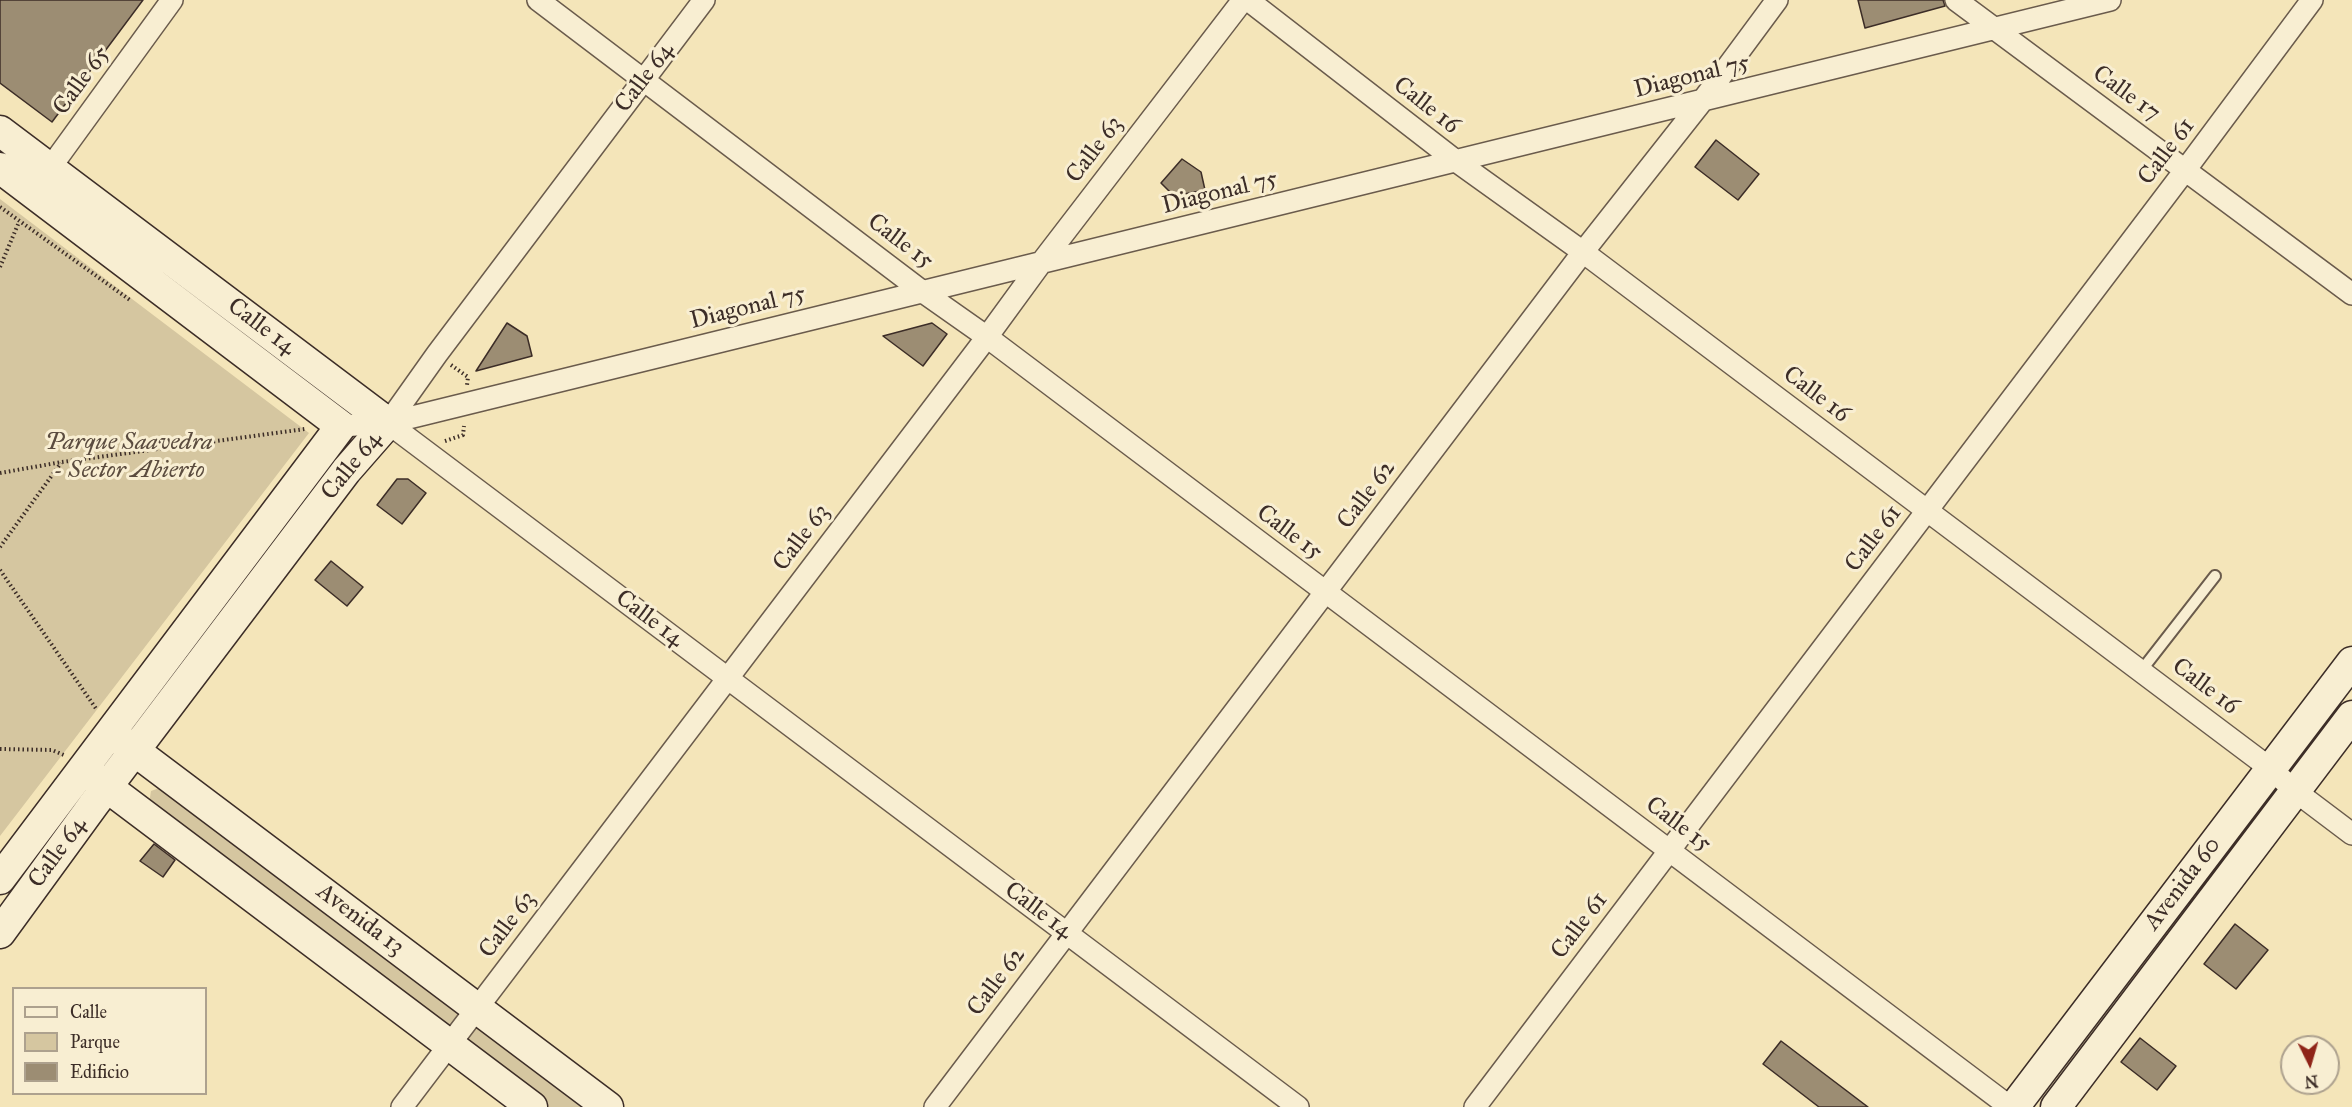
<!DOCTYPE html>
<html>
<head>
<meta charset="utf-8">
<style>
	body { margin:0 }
	#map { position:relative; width:2352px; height:1107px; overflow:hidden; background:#f4e5b9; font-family:"IM FELL Great Primer",serif }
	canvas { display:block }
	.legend { position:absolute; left:12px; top:987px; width:195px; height:108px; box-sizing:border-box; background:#f8eed2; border:2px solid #ada18e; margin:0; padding:8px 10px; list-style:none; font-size:18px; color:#3c2d27 }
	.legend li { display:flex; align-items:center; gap:12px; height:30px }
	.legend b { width:30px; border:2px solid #ada18e }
	.north { position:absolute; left:2280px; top:1035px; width:60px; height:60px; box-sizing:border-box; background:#f8eed2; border:2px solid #ada18e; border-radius:50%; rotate:175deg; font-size:16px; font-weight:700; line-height:24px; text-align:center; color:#3c2d27 }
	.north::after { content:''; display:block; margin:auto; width:21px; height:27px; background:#8f2418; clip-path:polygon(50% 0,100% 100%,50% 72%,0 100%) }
</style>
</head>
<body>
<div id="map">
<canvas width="2352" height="1107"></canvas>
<ul class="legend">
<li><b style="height:8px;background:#f8eed2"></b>Calle</li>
<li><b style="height:16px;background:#d5c6a0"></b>Parque</li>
<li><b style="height:16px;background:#9c8d73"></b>Edificio</li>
</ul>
<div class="north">N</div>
</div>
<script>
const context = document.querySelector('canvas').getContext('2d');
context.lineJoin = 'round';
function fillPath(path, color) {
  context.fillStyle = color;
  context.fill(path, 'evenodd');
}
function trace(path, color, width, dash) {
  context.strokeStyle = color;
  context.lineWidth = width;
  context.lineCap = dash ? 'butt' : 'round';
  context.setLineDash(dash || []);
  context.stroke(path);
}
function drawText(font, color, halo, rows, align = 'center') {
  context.font = font + ' "IM FELL Great Primer",serif';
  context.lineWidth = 6;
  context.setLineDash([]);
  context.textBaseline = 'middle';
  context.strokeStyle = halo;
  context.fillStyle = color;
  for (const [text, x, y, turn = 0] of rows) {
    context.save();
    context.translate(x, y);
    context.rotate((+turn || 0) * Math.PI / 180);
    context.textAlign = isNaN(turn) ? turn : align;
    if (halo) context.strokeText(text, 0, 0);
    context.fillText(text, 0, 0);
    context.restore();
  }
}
const green = new Path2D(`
	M0 199 309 433 0 836Z
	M165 786 587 1107H549L149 804 151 791Z`);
const building = new Path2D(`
	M0 0H143L52 122 0 83Z
	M1858 0H1943L1945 6 1865 28Z
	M1716 140 1759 174 1738 200 1695 167Z
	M1182 159 1201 172 1205 190 1174 196 1161 183Z
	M507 323 527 336 532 356 476 371Z
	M932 323 947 334 923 366 883 336Z
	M397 479H408L426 493 402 524 377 505Z
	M331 561 363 587 347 606 315 580Z
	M154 844 175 860 163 877 140 861Z
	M2235 924 2268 950 2236 989 2204 964Z
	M2140 1038 2176 1066 2157 1090 2121 1062Z
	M1781 1041 1868 1107H1819L1763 1064Z`);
const path = new Path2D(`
	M0 207 130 300
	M0 267 19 222
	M451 365 468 377 467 385
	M445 441 463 435 464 426
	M0 473 62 462 305 429
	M0 547 61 463
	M0 570 97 710
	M0 749 52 750 64 755`);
const lane = new Path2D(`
	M2141 671 2215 576`);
const street = new Path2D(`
	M538 0 923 292 987 337 2010 1107
	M1248 0 1456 161 1583 252 2271 769 2295 791 2352 834
	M1956 0 2352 294
	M42 179 172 0
	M388 423 1298 1107
	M388 423 437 354 704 0
	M341 426 388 423 2110 0
	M402 1107 987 337 1041 263 1243 0
	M935 1107 1583 252 1703 100 1777 0
	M1475 1107 2186 169 2312 0`);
const secondary = new Path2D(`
	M0 131 388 423 346 471 94 804 0 933
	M0 168 341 426 0 879
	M119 739 608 1107
	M91 775 532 1107
	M2014 1107 2352 662
	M2056 1107 2352 716`);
const streetNames = [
	["Diagonal 75",1692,77,-14],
	["Calle 64",645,78,-53],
	["Calle 65",82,81,-54],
	["Calle 17",2126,94,36],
	["Calle 16",1426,106,38],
	["Calle 63",1095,150,-53],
	["Calle 61",2167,152,-53],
	["Diagonal 75",1220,193,-14],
	["Calle 15",900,242,37],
	["Diagonal 75",748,308,-14],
	["Calle 14",261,327,37],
	["Calle 16",1816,395,37],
	["Calle 64",352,466,-51],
	["Calle 62",1367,495,-53],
	["Calle 15",1289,533,37],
	["Calle 63",802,538,-53],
	["Calle 61",1874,539,-53],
	["Calle 14",649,619,37],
	["Calle 16",2205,687,37],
	["Calle 15",1678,825,37],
	["Calle 64",58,853,-54],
	["Avenida 60",2183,884,-53],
	["Calle 14",1038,911,37],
	["Avenida 13",360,920,37],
	["Calle 63",508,925,-53],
	["Calle 61",1580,926,-53],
	["Calle 62",997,982,-53]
];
const parkNames = [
	["Parque Saavedra",129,443],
	["- Sector Abierto",129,471]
];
fillPath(green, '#d5c6a0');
fillPath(building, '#9c8d73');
trace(building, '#3c2d27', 1.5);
trace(lane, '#6a5b4c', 14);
trace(street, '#6a5b4c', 24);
trace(secondary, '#3c2d27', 33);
trace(path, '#3c2d27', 4, [1.5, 3]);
trace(lane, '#f8eed2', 10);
trace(street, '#f8eed2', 21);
trace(secondary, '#f8eed2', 30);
drawText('24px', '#3c2d27', '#f8eed2', streetNames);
drawText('italic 24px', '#5b4c3f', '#f8eed2', parkNames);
</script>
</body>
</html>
